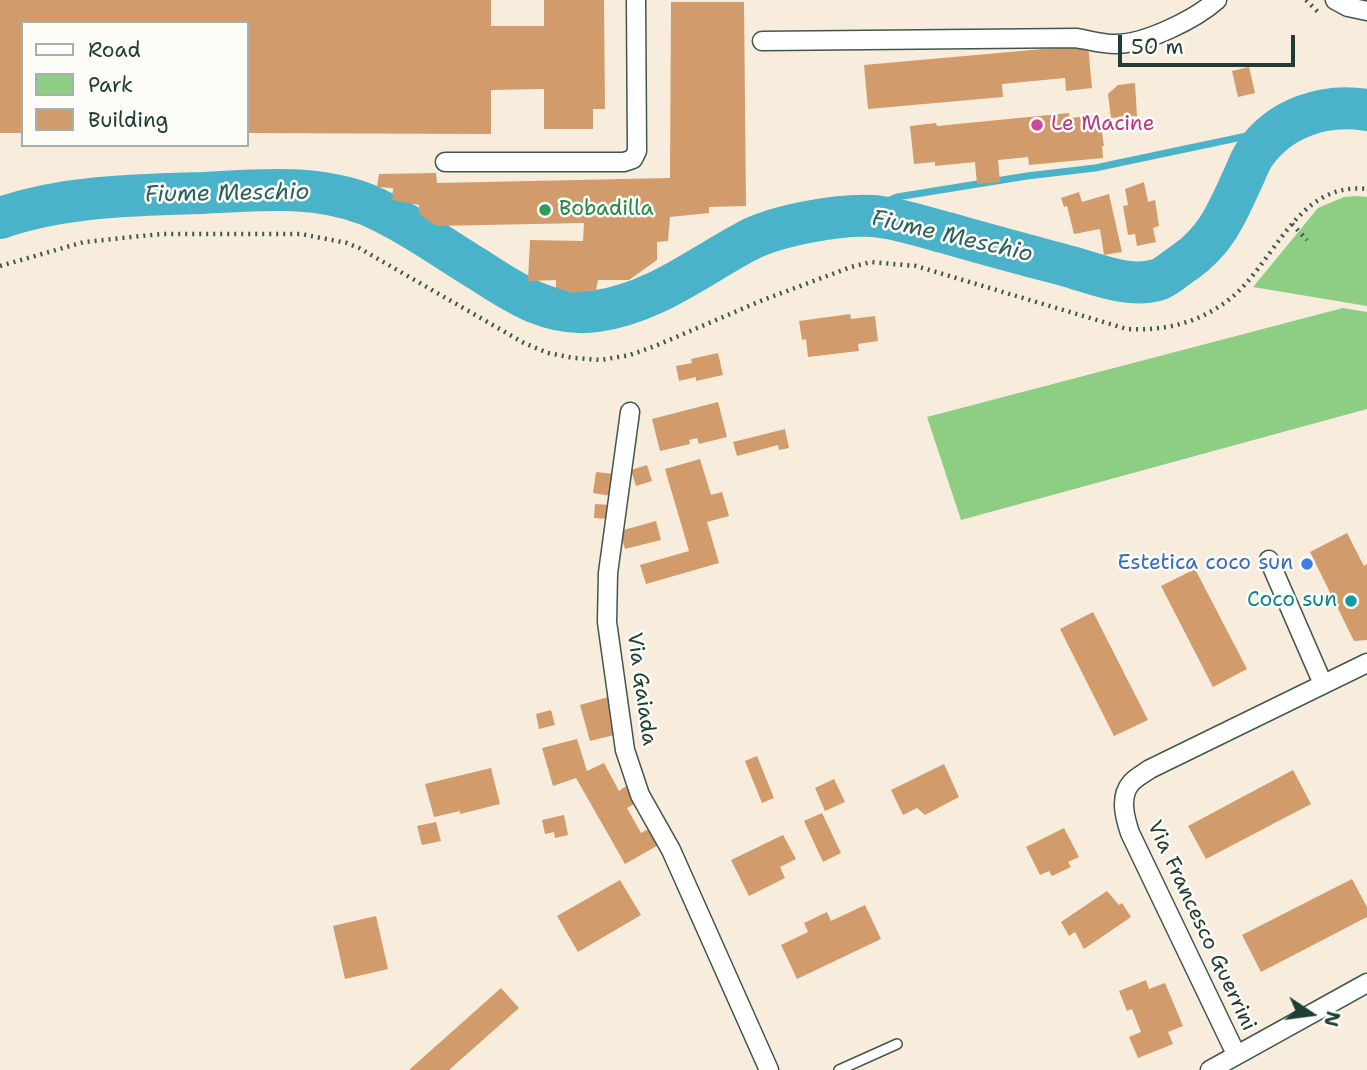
<!DOCTYPE html>
<html>
<head>
<meta charset="utf-8">
<style>
	body { margin:0 }
	#map { position:relative; width:1367px; height:1070px; overflow:hidden; background:#f8eddc; font-family:"Shantell Sans",sans-serif }
	canvas { display:block }
	.legend { position:absolute; left:21px; top:21px; width:228px; height:126px; box-sizing:border-box; background:#fdfcf7; border:2px solid #a4b0a9; margin:0; padding:9px 12px; list-style:none; font-size:21px; color:#1f3d34 }
	.legend li { display:flex; align-items:center; gap:14px; height:35px }
	.legend b { width:35px; border:2px solid #a4b0a9 }
	.north { position:absolute; left:1276px; top:979px; width:70px; height:70px; -webkit-text-stroke:5px #fdfcf7; paint-order:stroke; rotate:103deg; font-size:19px; font-weight:700; line-height:28px; text-align:center; color:#1f3d34 }
	.north::after { content:''; display:block; margin:auto; width:24px; height:32px; background:#1f3d34; clip-path:polygon(50% 0,100% 100%,50% 72%,0 100%) }
	.scale { position:absolute; left:1118px; top:35px; width:177px; height:32px; box-sizing:border-box; border:4px solid #1f3d34; border-top:0; padding-left:9px; font-size:21px; line-height:24px; white-space:nowrap; color:#1f3d34; -webkit-text-stroke:5px #fdfcf7; paint-order:stroke }
</style>
</head>
<body>
<div id="map">
<canvas width="1367" height="1070"></canvas>
<ul class="legend">
<li><b style="height:9px;background:#fff"></b>Road</li>
<li><b style="height:19px;background:#8dcd84"></b>Park</li>
<li><b style="height:19px;background:#d19b6b"></b>Building</li>
</ul>
<div class="north">N</div>
<div class="scale">50 m</div>
</div>
<script>
const context = document.querySelector('canvas').getContext('2d');
context.lineJoin = 'round';
function fillPath(path, color) {
  context.fillStyle = color;
  context.fill(path, 'evenodd');
}
function trace(path, color, width, dash) {
  context.strokeStyle = color;
  context.lineWidth = width;
  context.lineCap = dash ? 'butt' : 'round';
  context.setLineDash(dash || []);
  context.stroke(path);
}
function drawText(font, color, halo, rows, align = 'center') {
  context.font = font + ' "Shantell Sans",sans-serif';
  context.lineWidth = 5;
  context.setLineDash([]);
  context.textBaseline = 'middle';
  context.strokeStyle = halo;
  context.fillStyle = color;
  for (const [text, x, y, turn = 0] of rows) {
    context.save();
    context.translate(x, y);
    context.rotate((+turn || 0) * Math.PI / 180);
    context.textAlign = isNaN(turn) ? turn : align;
    if (halo) context.strokeText(text, 0, 0);
    context.fillText(text, 0, 0);
    context.restore();
  }
}
const green = new Path2D(`
	M1357 196 1367 197V306L1253 287 1318 208 1344 197Z
	M1343 308 1367 312V409L961 520 927 417Z`);
const stream = new Path2D(`
	M1348 107 1367 97
	M855 215 897 197 1027 176 1095 168 1280 129`);
const river = new Path2D(`
	M0 218C65 196 134 195 202 193 257 190 316 184 368 205 407 222 443 248 479 270 516 294 551 318 597 311 654 303 698 267 747 241 777 225 840 214 873 216 898 218 923 227 947 233 988 245 1030 256 1071 267 1098 275 1133 289 1160 279 1169 275 1177 267 1185 262 1218 239 1228 210 1244 176 1247 169 1250 161 1254 155 1279 118 1324 103 1367 110`);
const building = new Path2D(`
	M0 0H491V26H544V0H604L605 109H593V129H544V89L491 90V134L247 133V23H23V133H0Z
	M671 2H744L746 206 709 207V213L670 217 668 241 657 242V260L629 280H598L596 290 573 293 556 288V280L528 281 530 240 583 241 584 223 436 226 419 214V205L392 200 393 188 377 187 379 174 436 173 437 183 670 178Z
	M1088 45 1092 88 1066 91 1065 78 1002 84 1003 97 868 109 864 65Z
	M1249 67 1255 93 1238 97 1232 71Z
	M1135 83 1137 116 1111 118 1108 94 1118 85Z
	M1069 113V118L1099 115 1104 146H1102L1103 158 1029 165 1028 157 998 160 1000 182 977 184 975 162 935 166V162L914 164 910 126 936 123 937 126Z
	M1144 182 1148 202 1155 200 1159 226 1153 228 1156 242 1137 246 1135 234 1128 235 1123 206 1128 205 1125 189Z
	M1079 192 1082 202 1109 194 1122 252 1104 255 1100 229 1074 234 1067 206 1064 207 1061 198Z
	M850 314 851 319 875 316 878 341 858 344 859 351 808 357 806 339 802 340 799 321Z
	M718 353 723 375 696 381V377L679 381 676 366 692 363 691 359Z
	M718 402 727 437 699 444 697 438 689 440 690 444 660 451 652 419Z
	M785 429 789 448 779 450 778 445 737 456 733 442Z
	M700 459 711 495 722 492 729 516 707 522 719 563 646 584 640 565 689 551 665 469Z
	M647 465 652 481 636 486 631 470Z
	M596 472 614 474 611 496 593 493Z
	M595 504 610 505 609 519 594 518Z
	M656 521 661 540 625 549 620 531Z
	M1347 533 1364 566 1367 564V640L1354 641 1310 552Z
	M1195 569 1247 669 1213 687 1161 586Z
	M1093 612 1148 720 1114 736 1060 629Z
	M608 697 618 734 590 741 580 705Z
	M551 710 555 725 539 729 536 714Z
	M577 739 587 771 604 763 619 791 626 786 636 803 627 808 641 833 652 827 662 843 625 864 576 778 553 786 542 748Z
	M757 756 774 798 762 803 745 761Z
	M944 764 959 797 925 815 917 808 903 815 891 790Z
	M491 768 500 804 460 814V811L434 817 425 784Z
	M1293 770 1311 804 1206 859 1188 826Z
	M834 779 845 802 825 811 815 788Z
	M822 813 841 853 823 862 804 821Z
	M564 815 568 835 555 838 554 832 545 834 542 820Z
	M436 822 441 841 422 845 417 826Z
	M1064 828 1079 857 1068 862 1071 867 1052 876 1049 871 1040 875 1026 847Z
	M783 835 796 859 780 867 785 878 749 896 731 860Z
	M1352 879 1367 907V917L1261 972 1242 935Z
	M620 880 641 915 578 952 557 916Z
	M1107 891 1119 905 1122 903 1131 917 1084 949 1075 932 1069 936 1061 922Z
	M865 905 881 939 797 979 781 945 808 932 804 923 827 912 831 921Z
	M376 916 388 969 345 979 333 926Z
	M1146 980 1149 989 1165 983 1183 1026 1168 1032 1173 1044 1138 1058 1129 1037 1141 1032 1132 1009 1127 1011 1119 991Z
	M501 988 519 1008 449 1070H409Z`);
const path = new Path2D(`
	M1306 0 1318 12
	M1292 224 1307 240
	M0 266 84 242 161 234H301L347 243 359 248 524 343 548 353 574 358 601 360 630 355 655 346 763 300 851 267 871 262 916 266 1127 329C1162 331 1194 324 1223 304 1274 270 1293 181 1367 189`);
const lane = new Path2D(`
	M839 1070 897 1044`);
const street = new Path2D(`
	M1335 0 1348 7 1367 11
	M762 41 1076 38C1089 40 1102 44 1115 44 1145 44 1194 20 1217 0
	M445 162H624L633 159 637 151 636 0
	M630 412 608 573 607 622 625 750 640 795 671 850 769 1070
	M1269 560 1323 684
	M1236 1054 1130 833C1125 818 1119 797 1131 783 1135 778 1144 773 1150 769L1367 663
	M1210 1070 1367 983`);
const markers = [
	[1037,125,7,"#d1479c"],
	[545,210,7,"#2e9e5b"],
	[1307,564,7,"#3f7fe0"],
	[1351,601,7,"#0f9aa8"]
];
const hotelNames = [
	["Le Macine",1051,125]
];
const leisureNames = [
	["Bobadilla",559,210]
];
const shopNames = [
	["Estetica coco sun",1293,564]
];
const cultureNames = [
	["Coco sun",1337,601]
];
const streetNames = [
	["Via Gaiada",641,689,82],
	["Via Francesco Guerrini",1201,926,65]
];
const waterNames = [
	["Fiume Meschio",227,194,-1],
	["Fiume Meschio",952,237,13]
];
fillPath(green, '#8dcd84');
trace(stream, '#4bb3c9', 7);
trace(river, '#4bb3c9', 42);
fillPath(building, '#d19b6b');
trace(lane, '#40574d', 12);
trace(street, '#40574d', 21);
trace(path, '#40574d', 4.5, [2, 5]);
trace(lane, '#fff', 9);
trace(street, '#fff', 18);
for (const [x, y, r, color] of markers) {
  const dot = new Path2D();
  dot.arc(x, y, r, 0, 2 * Math.PI);
  context.fillStyle = color;
  context.fill(dot);
  trace(dot, '#fdfcf7', 2.5);
}
drawText('21px', '#b23c85', '#fdfcf7', hotelNames, 'left');
drawText('21px', '#27864d', '#fdfcf7', leisureNames, 'left');
drawText('21px', '#366cbe', '#fdfcf7', shopNames, 'right');
drawText('21px', '#0d838f', '#fdfcf7', cultureNames, 'right');
drawText('21px', '#1f3d34', '#fdfcf7', streetNames);
drawText('italic 23px', '#2c6061', '#fdfcf7', waterNames);
</script>
</body>
</html>
